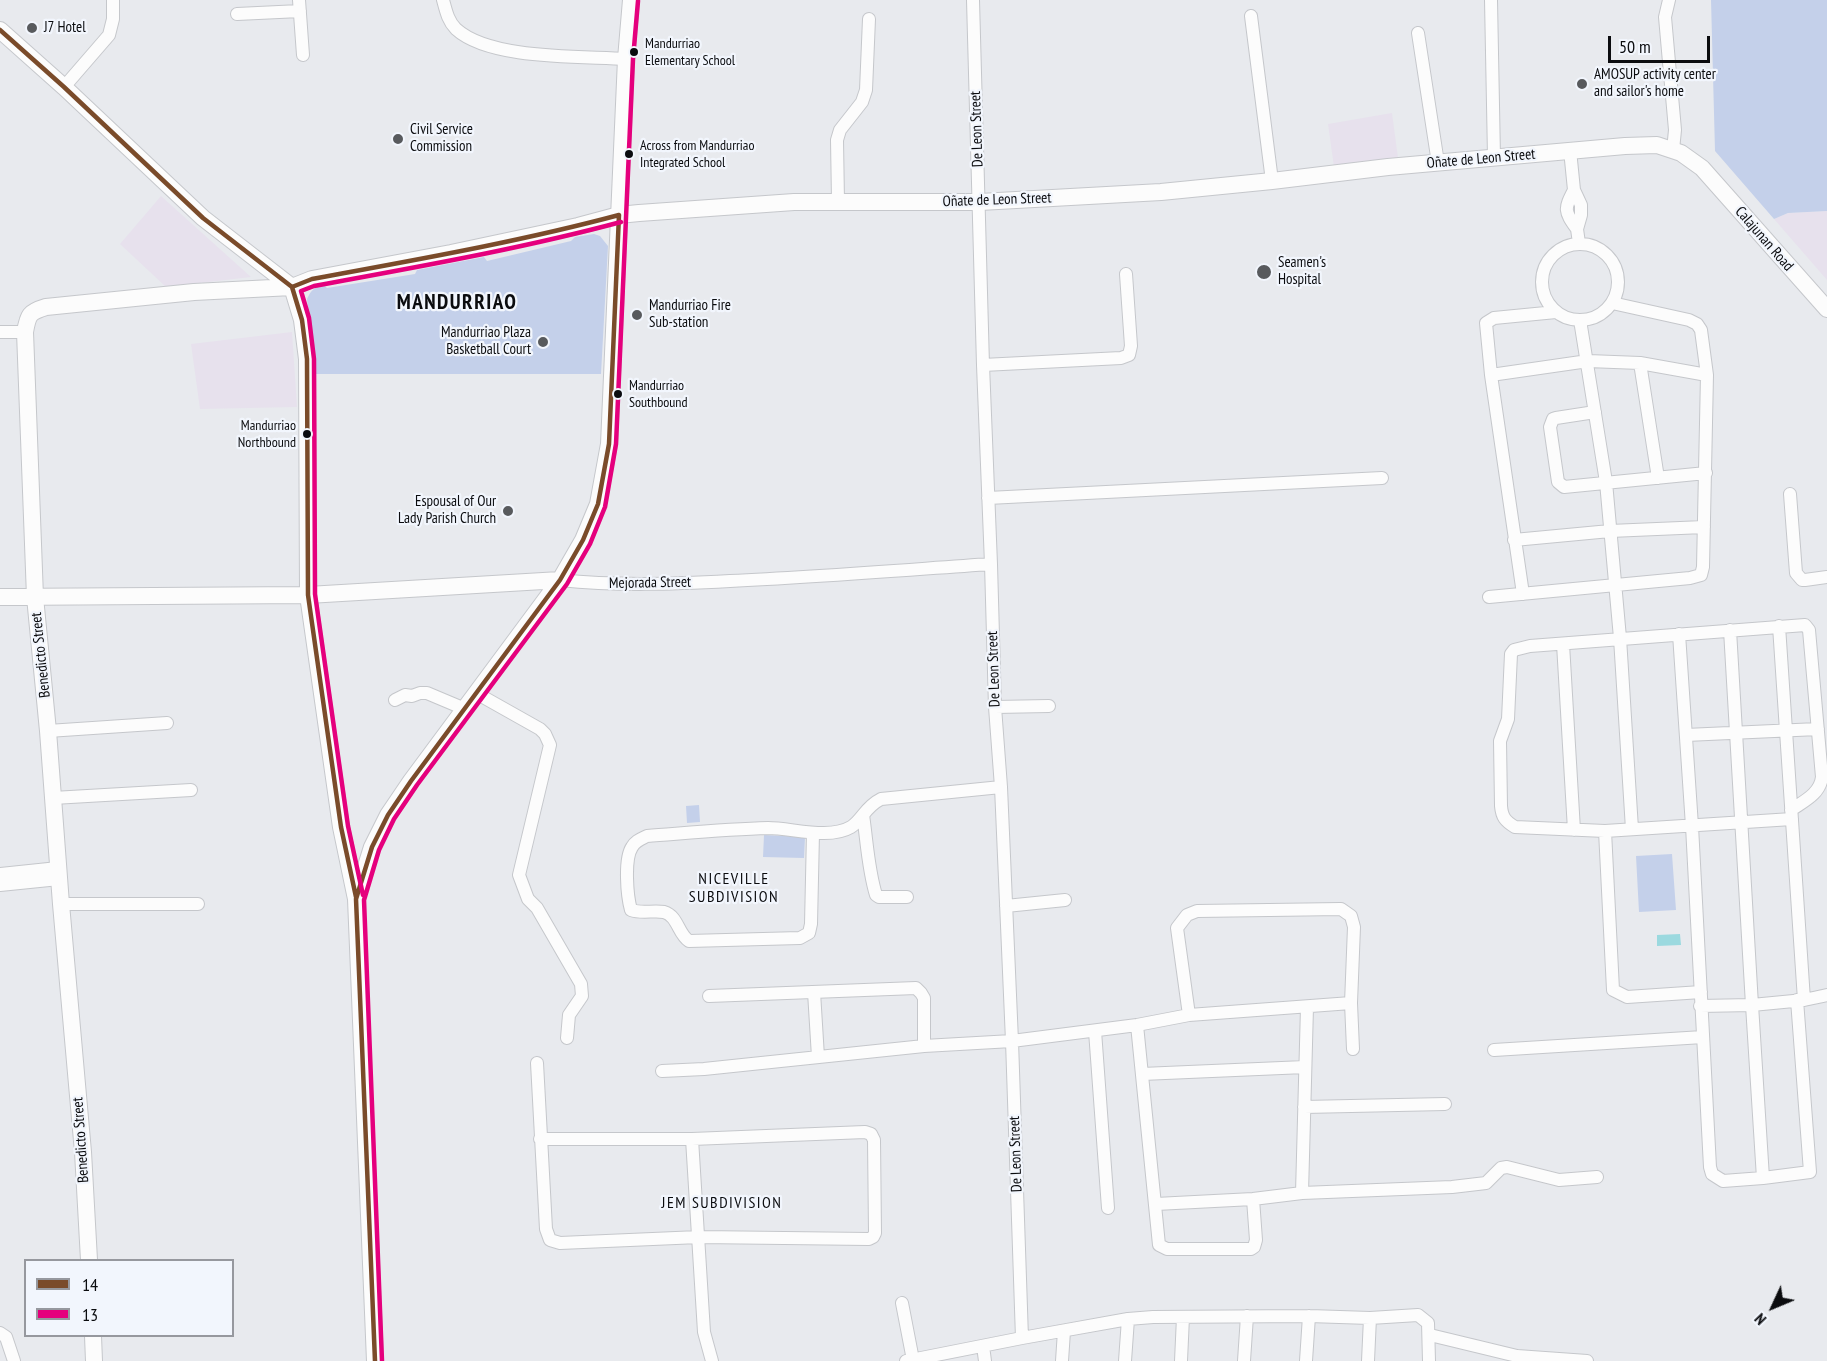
<!DOCTYPE html>
<html>
<head>
<meta charset="utf-8">
<style>
	body { margin:0 }
	#map { position:relative; width:1827px; height:1361px; overflow:hidden; background:#e8eaee; font-family:"PT Sans Narrow",sans-serif }
	canvas { display:block }
	.legend { position:absolute; left:24px; top:1259px; width:210px; height:78px; box-sizing:border-box; background:#f2f6fd; border:2px solid #96989e; margin:0; padding:8px 10px; list-style:none; font-size:18px; color:#0b0c0f }
	.legend li { display:flex; align-items:center; gap:12px; height:30px }
	.legend b { width:30px; border:2px solid #96989e }
	.north { position:absolute; left:1743px; top:1277px; width:60px; height:60px; -webkit-text-stroke:4px #f2f6fd; paint-order:stroke; rotate:226deg; font-size:16px; font-weight:700; line-height:24px; text-align:center; color:#0b0c0f }
	.north::after { content:''; display:block; margin:auto; width:21px; height:27px; background:#0b0c0f; clip-path:polygon(50% 0,100% 100%,50% 72%,0 100%) }
	.scale { position:absolute; left:1608px; top:36px; width:102px; height:27px; box-sizing:border-box; border:3px solid #0b0c0f; border-top:0; padding-left:8px; font-size:18px; line-height:21px; white-space:nowrap; color:#0b0c0f; -webkit-text-stroke:4px #f2f6fd; paint-order:stroke }
</style>
</head>
<body>
<div id="map">
<canvas width="1827" height="1361"></canvas>
<ul class="legend">
<li><b style="height:8px;background:#7a4b2a"></b>14</li>
<li><b style="height:8px;background:#e5007d"></b>13</li>
</ul>
<div class="north">N</div>
<div class="scale">50 m</div>
</div>
<script>
const context = document.querySelector('canvas').getContext('2d');
context.lineJoin = 'round';
function fillPath(path, color) {
  context.fillStyle = color;
  context.fill(path, 'evenodd');
}
function trace(path, color, width, dash) {
  context.strokeStyle = color;
  context.lineWidth = width;
  context.lineCap = dash ? 'butt' : 'round';
  context.setLineDash(dash || []);
  context.stroke(path);
}
function drawText(font, color, halo, rows, align = 'center') {
  context.font = font + ' "PT Sans Narrow",sans-serif';
  context.lineWidth = 4.5;
  context.setLineDash([]);
  context.textBaseline = 'middle';
  context.strokeStyle = halo;
  context.fillStyle = color;
  for (const [text, x, y, turn = 0] of rows) {
    context.save();
    context.translate(x, y);
    context.rotate((+turn || 0) * Math.PI / 180);
    context.textAlign = isNaN(turn) ? turn : align;
    if (halo) context.strokeText(text, 0, 0);
    context.fillText(text, 0, 0);
    context.restore();
  }
}
const commercial = new Path2D(`
	M1392 113 1398 158 1334 167 1328 124Z
	M161 196 251 277 166 287 120 244Z
	M1827 211V280L1774 219 1788 213Z
	M292 332 297 407 200 409 191 344Z`);
const green = new Path2D(`
	M1711 0H1827V211L1788 213 1774 219 1715 151Z
	M594 234 600 236 608 246 601 374H314L307 299C311 290 314 287 324 285L327 288 415 274 417 270 484 257 487 261 571 241 575 237Z
	M699 805 700 822 687 823 686 806Z
	M764 835 805 837 804 858 763 857Z
	M1672 854 1676 910 1639 912 1636 856Z`);
const water = new Path2D(`
	M1680 934 1681 945 1657 946V935Z`);
const street = new Path2D(`
	M299 0 303 55
	M443 0C446 11 448 21 456 29 490 60 581 56 626 59
	M973 0 983 365 991 564 995 707 1001 787 1012 1041 1022 1338
	M1491 0 1494 157
	M1669 0 1665 17 1675 130 1673 150
	M237 14 300 11
	M1251 16 1272 181
	M1418 33 1438 163
	M64 87 109 35 113 19V0
	M1570 150 1574 190 1581 205V215L1577 229 1579 243
	M1574 190C1564 209 1564 211 1577 229
	M838 201 837 140 840 130 862 102 866 90 869 19
	M1542 282a38 38 0 1 1 76 0a38 38 0 1 1-76 0Z
	M1580 320 1606 482 1620 638 1632 829
	M0 332H25
	M1640 363 1658 478
	M983 365 1121 358 1129 355 1131 346 1126 274
	M1491 375 1588 361 1640 363 1707 375
	M1595 412 1556 418 1553 419 1550 427 1558 482 1564 487 1706 473
	M1790 494 1796 573 1802 580H1805L1827 577
	M988 498 1382 478
	M1514 540 1610 531 1704 527
	M560 580C617 586 673 584 730 581 817 577 904 570 991 564
	M1523 594 1491 375 1486 323 1494 318 1556 312
	M1489 597 1690 578 1701 575 1703 567 1707 375 1701 330 1697 324 1689 320 1612 303
	M1679 634 1692 826 1710 1167 1712 1174 1723 1181 1763 1178 1752 1005 1804 1000 1779 626
	M1563 644 1574 830
	M476 693 540 729 545 734 550 745 519 875 528 899 537 908 581 984 582 996 569 1015 567 1038
	M395 700 405 695 412 696 420 693H427L465 709
	M995 707 1049 706
	M48 731 167 723
	M1686 735 1818 729
	M53 798 191 790
	M1791 810C1804 801 1820 794 1822 777L1809 630 1805 625 1530 646 1514 650 1511 654 1508 719 1500 741 1501 806C1502 817 1505 821 1515 827L1605 831 1792 819
	M863 815C867 842 868 869 876 895L879 897H907
	M1605 831 1613 990 1627 997 1701 992
	M813 833 811 924 809 933 800 938 689 941C678 934 678 916 664 912 653 910 642 914 631 910 627 896 624 859 632 847 635 841 641 839 647 836 687 833 728 829 768 828 792 828 829 840 851 827 863 819 865 807 881 799L1001 787
	M0 874 58 868
	M0 885 59 879
	M61 904H198
	M1006 906 1065 900
	M814 992 818 1057
	M709 996 916 988 921 993 924 998V1046
	M1804 1000 1827 995
	M1700 1006 1752 1005 1730 630
	M1189 1015 1177 928 1187 915 1197 911 1341 909 1351 916 1354 927 1351 1003 1353 1049
	M1137 1025 1159 1245 1167 1249H1251L1254 1247 1256 1240 1253 1199
	M1095 1031 1108 1208
	M1494 1050 1703 1037
	M537 1063 546 1229 550 1240 560 1243 699 1237 869 1239 873 1237 875 1233 874 1140 871 1134 865 1132 692 1139H540
	M662 1071 704 1069 924 1046 1012 1041 1137 1025 1189 1015 1351 1003
	M1142 1074 1305 1067
	M1304 1107 1445 1104
	M692 1139 704 1332 712 1361
	M1763 1178 1810 1172 1797 1000
	M1302 1193 1307 1007
	M1156 1204 1253 1199 1302 1193 1452 1187 1486 1183 1501 1168 1507 1167 1559 1180 1597 1177
	M902 1303 913 1360
	M0 1333 6 1337 14 1361
	M1430 1335 1517 1356 1587 1361
	M983 1346 985 1361
	M906 1361 1022 1338 1128 1319 1153 1317 1309 1316 1370 1318 1418 1315 1428 1323 1429 1361
	M1062 1361 1064 1331
	M1125 1361 1128 1319
	M1181 1361 1183 1317
	M1244 1361 1247 1316
	M1306 1361 1309 1316
	M1368 1361 1370 1318`);
const secondary = new Path2D(`
	M0 30 64 87 203 218 292 287
	M292 287 302 320 307 359 308 595 341 827 356 899 375 1361
	M0 597 308 595 560 580
	M357 895 372 847 388 815 411 781 560 580 583 540 598 504 609 444 626 59 631 0
	M89 1260 83 1152 61 904 48 731 35 597 25 332C28 315 29 312 46 307L194 292 292 287 312 279 451 253 578 226 619 215 639 213 794 202H980L1161 192 1272 181 1388 167 1625 146 1657 145 1681 153 1702 168 1827 309
	M93 1336 94 1361`);
const bus1 = new Path2D(`
	M0 30 64 87 203 218 292 287
	M292 287 312 279C415 260 518 242 619 215L609 444 598 504 583 540 560 580 411 781 388 815 372 847 356 899 375 1361
	M292 287 302 320 307 359 308 595 341 827 356 897`);
const bus2 = new Path2D(`
	M363 895 348 826 315 594 314 359 309 318 301 291 314 286C417 267 520 249 621 222
	M382 1361 364 900 379 850 394 819 417 785 567 584 590 544 605 507 616 444 633 59 638 1`);
const markers = [
	[32,28,6,"#585a5d"],
	[634,52,5,"#0b0c0f"],
	[1582,84,6,"#585a5d"],
	[398,139,6,"#585a5d"],
	[629,154,5,"#0b0c0f"],
	[1264,272,8,"#585a5d"],
	[637,315,6,"#585a5d"],
	[543,342,6,"#585a5d"],
	[618,394,5,"#0b0c0f"],
	[307,434,5,"#0b0c0f"],
	[508,511,6,"#585a5d"]
];
const busNames = [
	["Mandurriao",645,44],
	["Elementary School",645,61],
	["Across from Mandurriao",640,146],
	["Integrated School",640,163],
	["Mandurriao",629,386],
	["Southbound",629,403],
	["Mandurriao",296,426,"right"],
	["Northbound",296,443,"right"]
];
const poiNames = [
	["J7 Hotel",44,28],
	["AMOSUP activity center",1594,75],
	["and sailor's home",1594,92],
	["Civil Service",410,130],
	["Commission",410,147],
	["Seamen's",1278,263],
	["Hospital",1278,280],
	["Mandurriao Fire",649,306],
	["Sub-station",649,323],
	["Mandurriao Plaza",531,333,"right"],
	["Basketball Court",531,350,"right"],
	["Espousal of Our",496,502,"right"],
	["Lady Parish Church",496,519,"right"]
];
const streetNames = [
	["De Leon Street",977,129,-92],
	["Oñate de Leon Street",1481,159,-5],
	["Oñate de Leon Street",997,200,-2],
	["Calajunan Road",1764,239,49],
	["Mejorada Street",650,583,-1],
	["Benedicto Street",41,655,-96],
	["De Leon Street",994,669,-92],
	["Benedicto Street",81,1140,-94],
	["De Leon Street",1016,1154,-92]
];
const neighbourhoodNames = [
	["NICEVILLE",734,879],
	["SUBDIVISION",734,897],
	["JEM SUBDIVISION",722,1203]
];
const districtNames = [
	["MANDURRIAO",457,303]
];
fillPath(commercial, '#e7e1ed');
fillPath(green, '#c4d0ea');
fillPath(water, '#9bd9df');
trace(street, '#c5c7cb', 14);
trace(secondary, '#c5c7cb', 18);
trace(street, '#fcfcfc', 12);
trace(secondary, '#fcfcfc', 16);
trace(bus1, '#7a4b2a', 4.5);
trace(bus2, '#e5007d', 4.5);
for (const [x, y, r, color] of markers) {
  const dot = new Path2D();
  dot.arc(x, y, r, 0, 2 * Math.PI);
  context.fillStyle = color;
  context.fill(dot);
  trace(dot, '#f2f6fd', 2);
}
drawText('14px', '#0b0c0f', '#f2f6fd', busNames, 'left');
drawText('15px', '#0b0c0f', '#f2f6fd', poiNames, 'left');
drawText('15px', '#0b0c0f', '#f2f6fd', streetNames);
context.letterSpacing = '1.5px';
drawText('16px', '#0b0c0f', '#f2f6fd', neighbourhoodNames);
context.letterSpacing = '0px';
context.letterSpacing = '1.5px';
drawText('bold 21px', '#0b0c0f', '#f2f6fd', districtNames);
context.letterSpacing = '0px';
</script>
</body>
</html>
